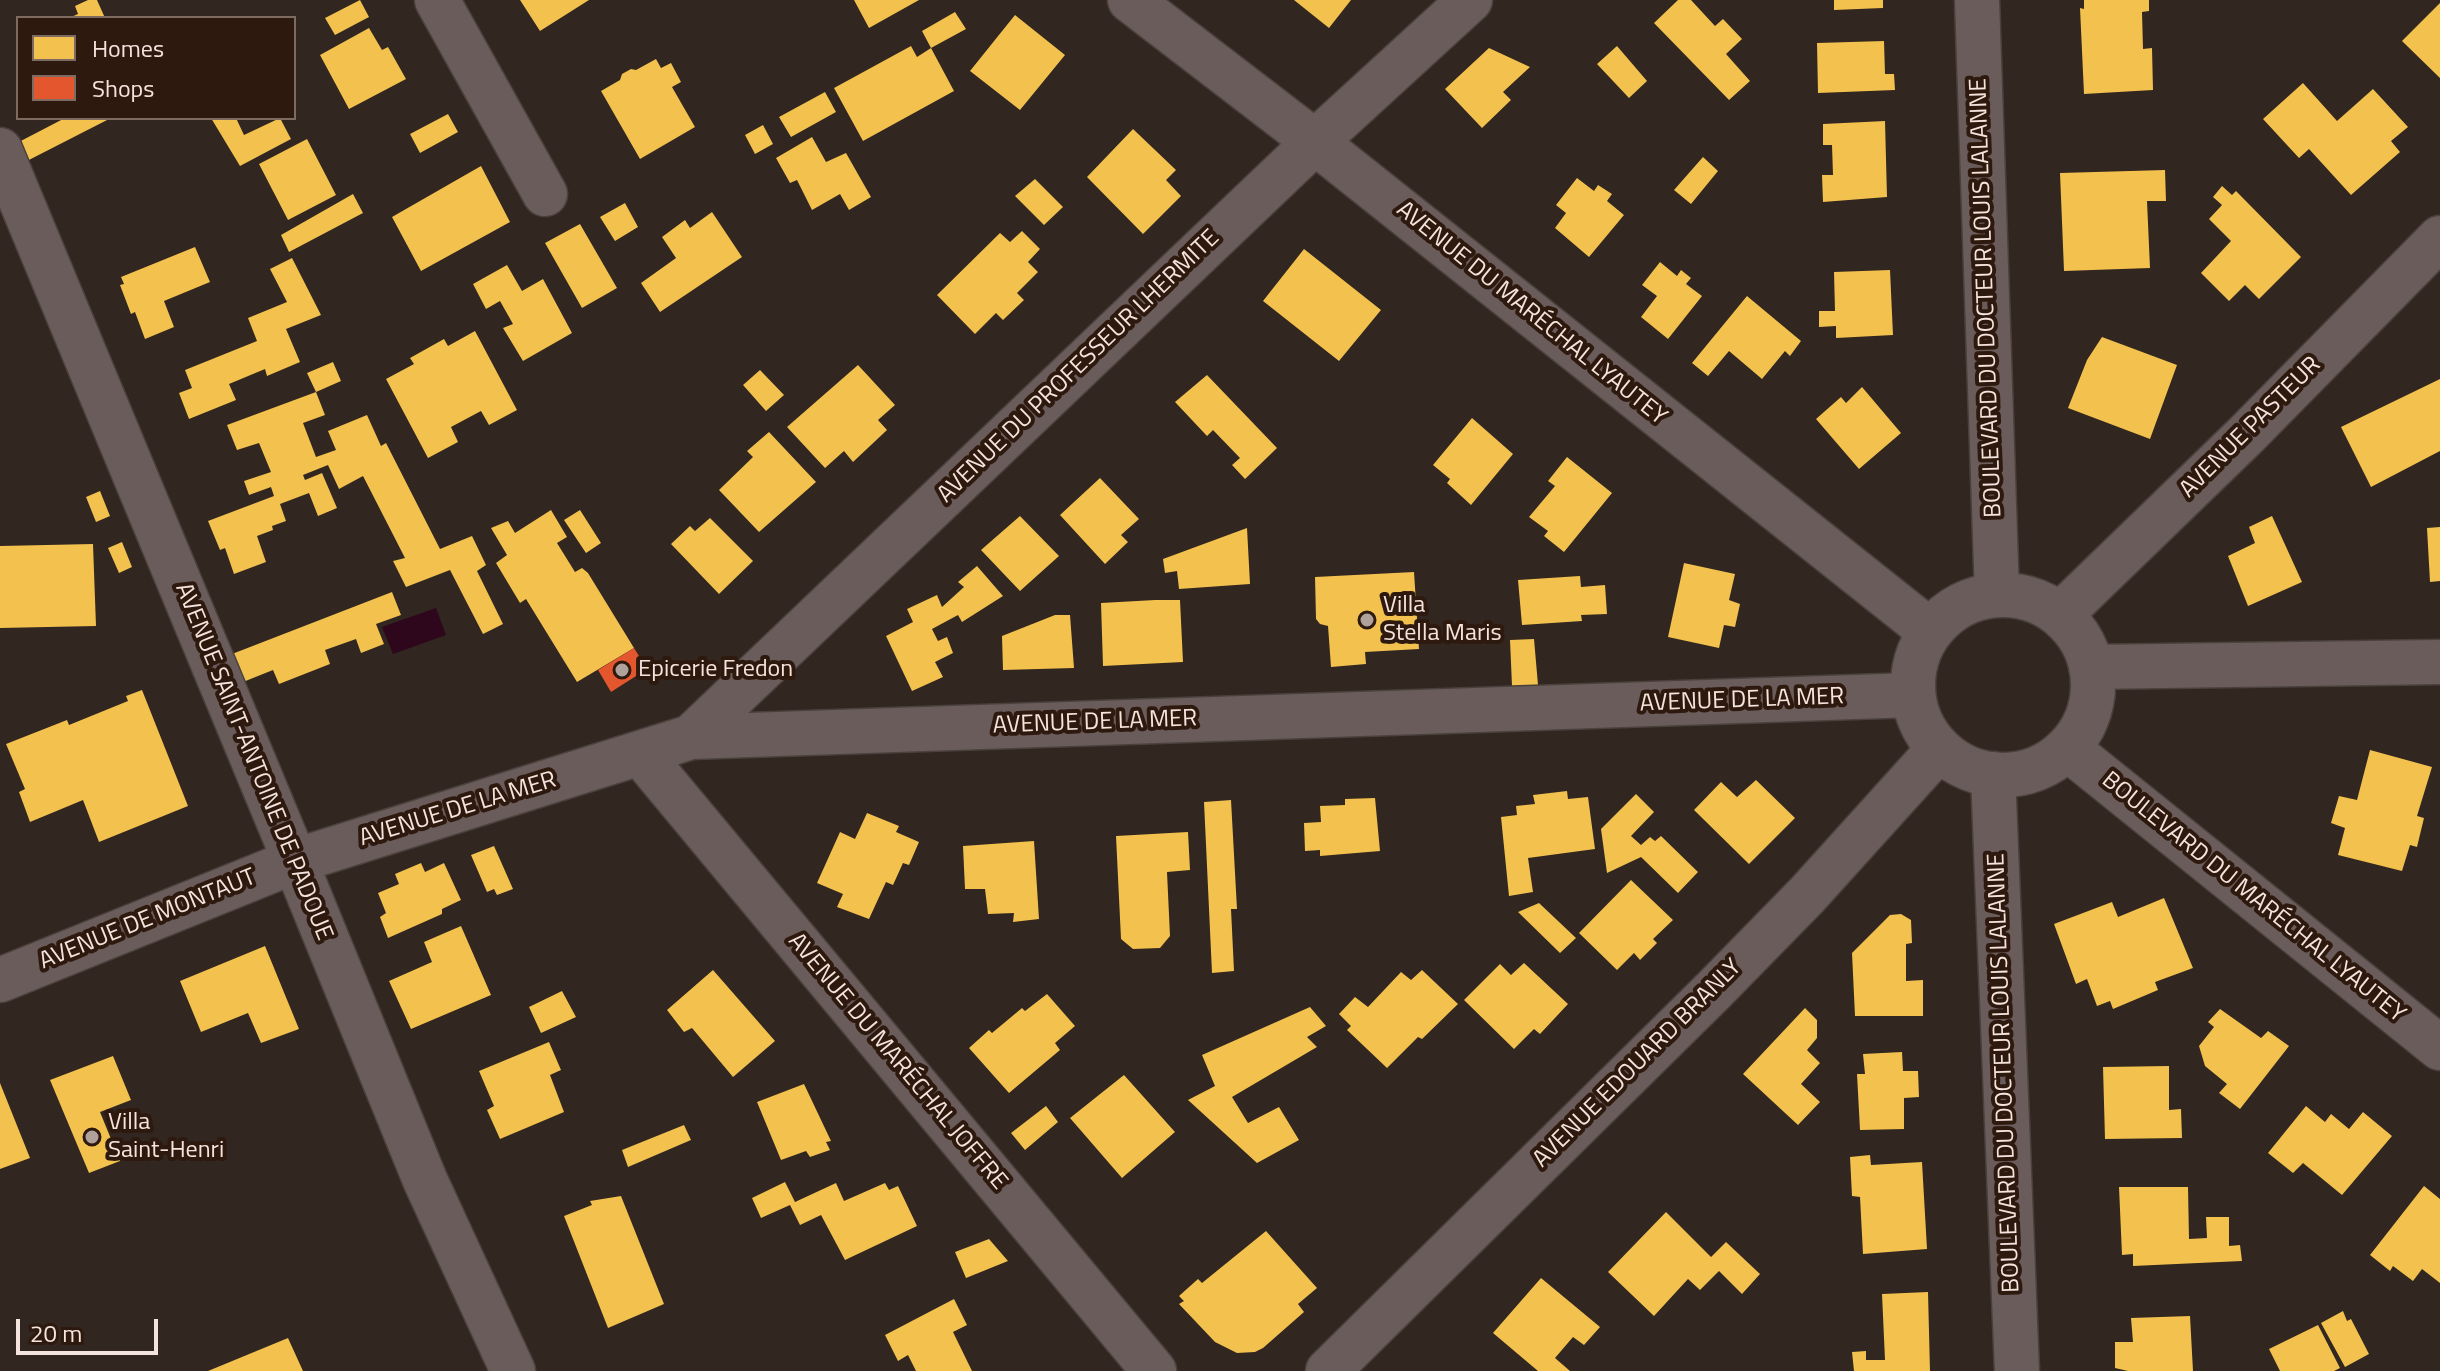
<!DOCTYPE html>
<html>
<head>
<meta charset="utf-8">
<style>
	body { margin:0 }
	#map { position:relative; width:2440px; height:1371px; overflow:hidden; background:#312620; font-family:"Titillium Web",sans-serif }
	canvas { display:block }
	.legend { position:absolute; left:16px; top:16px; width:280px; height:104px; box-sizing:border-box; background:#2e190e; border:2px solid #7d6a61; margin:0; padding:10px 14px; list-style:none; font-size:24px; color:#f4e4dd }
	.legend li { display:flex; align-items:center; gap:16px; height:40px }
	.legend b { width:40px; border:2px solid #7d6a61 }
	.scale { position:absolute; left:16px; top:1319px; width:142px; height:36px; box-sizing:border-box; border:4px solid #f4e4dd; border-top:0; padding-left:10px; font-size:24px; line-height:28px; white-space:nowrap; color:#f4e4dd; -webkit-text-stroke:6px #2e190e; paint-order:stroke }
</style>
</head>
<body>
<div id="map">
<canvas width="2440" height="1371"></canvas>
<ul class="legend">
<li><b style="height:22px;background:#f2c14e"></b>Homes</li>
<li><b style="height:22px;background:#e4572e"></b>Shops</li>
</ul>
<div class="scale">20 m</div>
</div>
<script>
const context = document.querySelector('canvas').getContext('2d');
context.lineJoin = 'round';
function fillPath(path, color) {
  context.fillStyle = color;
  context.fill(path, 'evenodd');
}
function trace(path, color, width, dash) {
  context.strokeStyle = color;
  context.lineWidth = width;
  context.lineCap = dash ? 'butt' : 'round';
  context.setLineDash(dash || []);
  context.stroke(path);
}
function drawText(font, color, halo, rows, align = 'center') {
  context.font = font + ' "Titillium Web",sans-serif';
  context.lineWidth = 8;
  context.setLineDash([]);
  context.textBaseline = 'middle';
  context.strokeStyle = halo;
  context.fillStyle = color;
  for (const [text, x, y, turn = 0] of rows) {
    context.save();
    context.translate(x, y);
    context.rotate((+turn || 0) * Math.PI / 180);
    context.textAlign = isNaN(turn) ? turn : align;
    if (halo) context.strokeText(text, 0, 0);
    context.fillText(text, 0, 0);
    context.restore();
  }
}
const water = new Path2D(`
	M436 608 446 635 393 654 382 627Z`);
const homes = new Path2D(`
	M88 0H97L105 18H69L78 14 75 6Z
	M360 0 369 17 335 35 325 18Z
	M520 0H589L540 31Z
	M854 0H919L869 28Z
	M1294 0H1351L1329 28Z
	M1678 0H1691L1715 26 1723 19 1742 39 1726 54 1750 81 1729 100 1654 23Z
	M1834 0H1883V8L1834 10Z
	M2084 0H2149V11L2142 12 2143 49 2152 48 2153 90 2084 94 2080 8 2084 9Z
	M2440 3V78L2402 41Z
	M955 12 966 29 931 48 922 31Z
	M1015 15 1065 55 1020 110 970 71Z
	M369 28 382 50 388 47 406 79 349 109 320 55Z
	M1884 41 1885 74H1894L1895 90 1818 93 1817 43Z
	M911 46 917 57 931 48 954 91 863 141 834 88Z
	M1617 46 1647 81 1629 98 1597 64Z
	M1489 48 1530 67 1503 92 1511 100 1482 128 1445 89Z
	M656 59 661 68 671 63 681 82 672 87 695 127 640 159 601 91 620 80 622 74 631 69 636 70Z
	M2303 83 2337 121 2373 89 2408 127 2391 141 2400 152 2351 195 2309 149 2299 158 2263 119Z
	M825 92 836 112 791 137 779 117Z
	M448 114 458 132 420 153 410 134Z
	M65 118H111L23 163 15 144Z
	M211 118H236L244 135 280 118 291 139 240 166Z
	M1885 121 1887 197 1823 202 1822 175H1833L1832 145H1823V124Z
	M763 125 773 144 755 154 745 135Z
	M1133 129 1176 170 1166 180 1181 196 1143 234 1087 177Z
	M812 137 826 162 846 153 871 197 849 210 840 194 812 210 797 180 790 183 776 158Z
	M307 139 336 195 288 220 259 164Z
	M1703 157 1718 171 1691 204 1674 190Z
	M481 166 510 222 421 271 392 217Z
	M2165 170 2166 201H2147L2150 268 2064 271 2060 173Z
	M1577 178 1594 191 1598 185 1612 194 1607 201 1624 215 1589 257 1555 228 1566 213 1556 205Z
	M1035 179 1063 207 1044 225 1015 196Z
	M2222 186 2232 195 2236 191 2301 257 2259 299 2245 285 2229 301 2201 273 2231 241 2209 219 2222 205 2213 197Z
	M353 194 363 213 289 252 281 235Z
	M625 203 638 227 615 241 600 217Z
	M712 212 742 257 660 312 641 283 676 258 662 237 685 220 690 228Z
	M580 224 617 288 582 308 545 243Z
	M1022 231 1040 249 1028 262 1038 272 1017 293 1024 300 1003 320 996 313 975 334 937 295 1000 233 1010 242Z
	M195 247 210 282 164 301 174 327 145 339 135 312 131 314 120 285 124 284 121 277Z
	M1304 249 1381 310 1339 361 1263 301Z
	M292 258 321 315 286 329 300 362 267 376 265 369 229 384 236 400 189 419 179 393 192 388 185 370 257 341 248 318 287 302 270 269Z
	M1660 262 1677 276 1681 270 1691 278 1686 284 1702 296 1668 339 1641 317 1657 296 1642 285Z
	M507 265 522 291 543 279 572 333 523 361 503 328 513 324 500 301 486 309 473 284Z
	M1890 270 1893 335 1836 338V326L1819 327V311H1835L1834 272Z
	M1747 296 1801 341 1790 356 1785 351 1762 379 1729 351 1708 376 1692 363Z
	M475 331 517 410 489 425 481 411 451 427 458 442 428 458 386 379 414 364 410 358 444 339 448 346Z
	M2102 337 2177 365 2150 439 2068 408 2087 360Z
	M333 362 341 381 316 392 307 373Z
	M858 365 895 405 878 420 887 430 853 462 844 451 825 468 787 427Z
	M760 370 784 395 766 411 743 385Z
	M1207 375 1277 448 1245 479 1232 465 1240 458 1213 430 1207 436 1175 402Z
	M2440 379V451L2371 487 2341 427Z
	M1862 387 1901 433 1859 469 1816 419 1841 397 1846 403Z
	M316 392 325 415 303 423 316 457 336 450 328 431 367 415 381 446 386 443 440 549 472 536 486 565 477 571 503 624 483 634 450 570 406 587 393 561 405 558 363 476 339 489 328 465 303 475 305 480 322 473 337 508 318 516 309 493 280 504 286 521 272 526 273 530 257 536 266 562 234 574 225 548 220 550 208 521 274 496 271 487 249 495 244 481 271 472 259 443 237 450 227 425Z
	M1472 418 1513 454 1471 505 1447 483 1450 479 1433 465Z
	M769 432 816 482 759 532 719 490 753 457 747 451Z
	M1567 457 1612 493 1564 552 1544 536 1548 531 1529 517 1555 486 1548 481Z
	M1100 478 1139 519 1121 535 1128 542 1105 564 1060 515Z
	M100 491 110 516 96 522 86 497Z
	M551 510 567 537 557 543 575 572 582 568 588 573 634 648 577 682 526 599 520 603 496 563 507 555 491 528 508 521 515 533Z
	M580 510 601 543 586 553 564 520Z
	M1020 516 1059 556 1020 591 981 550Z
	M2272 516 2302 582 2248 606 2228 556 2255 543 2249 527Z
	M710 518 753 561 719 594 671 544 690 526 695 531Z
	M2440 527V581L2430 582 2427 528Z
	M1247 528 1250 584 1179 589 1177 571 1165 573 1163 559Z
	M122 542 132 567 119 573 108 548Z
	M93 544 96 626 0 628V546Z
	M1684 563 1735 574 1729 600 1740 604 1735 627 1724 625 1719 648 1668 637Z
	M977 566 1003 596 962 622 958 615 932 629 938 641 947 637 953 653 935 662 943 677 912 691 886 636 913 622 907 609 937 595 942 607 964 587 958 582Z
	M1414 572 1419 649 1365 652 1366 664 1331 667 1328 626 1320 624 1316 619 1315 577Z
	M1580 576 1581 587 1605 585 1607 614 1581 615 1582 621 1522 625 1518 580Z
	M392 592 401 615 376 624 384 644 361 653 356 639 325 650 330 664 279 684 273 670 243 682 232 654Z
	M1155 600H1180L1183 662 1103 666 1101 603Z
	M1055 615H1070L1074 668 1003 670 1002 636Z
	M1534 639 1538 685 1512 686 1510 640Z
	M142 690 188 806 99 842 83 800 30 822 19 792 25 789 6 744 67 720 69 725 128 701 126 696Z
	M2370 750 2432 767 2417 816 2424 818 2417 847 2410 845 2402 871 2338 855 2345 828 2331 823 2339 796 2357 800Z
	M1756 780 1795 818 1749 864 1694 810 1721 782 1737 797Z
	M1567 791 1568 799 1588 797 1595 849 1528 858 1533 892 1509 896 1501 817 1517 815 1516 806 1535 804 1533 795Z
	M1636 794 1654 812 1631 836 1641 845 1650 837 1655 841 1661 836 1698 872 1678 893 1641 857 1607 873 1601 829Z
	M1375 798 1380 851 1320 856V850L1305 851 1304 823 1321 822 1320 806 1345 805V799Z
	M1231 800 1237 909H1231L1234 971 1212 973 1204 802Z
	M867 813 899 826 896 832 919 842 909 865 903 863 893 885 886 882 869 919 837 907 843 894 817 883 840 832 855 839Z
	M1188 832 1190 870 1167 872 1170 936 1160 948 1133 949 1121 939 1116 836Z
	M1034 841 1039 919 1013 922 1014 913 988 914 985 889H965L963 846Z
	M494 846 513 889 497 895 494 889 487 892 471 855Z
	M421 863 425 872 444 863 461 900 442 909V914L388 938 380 917 386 913 378 893 399 884 395 874Z
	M1631 880 1673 920 1653 939 1657 943 1640 960 1634 953 1617 970 1579 933Z
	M2164 898 2193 968 2155 982 2158 990 2113 1009 2110 1001 2097 1006 2087 979 2076 984 2054 924 2112 902 2118 917Z
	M1539 903 1576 938 1560 953 1518 912Z
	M1901 914 1911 920 1912 943 1906 944V981L1923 980V1016H1855L1852 953 1890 915Z
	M461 926 491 995 411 1029 389 981 432 962 424 942Z
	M265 946 299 1029 261 1043 248 1013 201 1032 180 981Z
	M1524 963 1568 1004 1540 1034 1534 1029 1514 1049 1464 1000 1500 964 1511 975Z
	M713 970 775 1041 733 1077 692 1028 684 1032 667 1010Z
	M1422 970 1458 1004 1422 1039 1418 1037 1387 1068 1347 1030 1351 1026 1339 1014 1355 997 1368 1007 1401 972 1411 980Z
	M562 991 576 1017 541 1033 529 1007Z
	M1047 994 1075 1026 1055 1043 1060 1050 1009 1093 969 1048 989 1030 992 1033 1022 1008 1025 1011Z
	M1310 1007 1326 1026 1307 1037 1317 1047 1232 1097 1248 1123 1279 1107 1299 1140 1257 1163 1188 1100 1215 1086 1202 1055Z
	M1805 1008 1817 1020V1038L1807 1050 1820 1063 1801 1084 1820 1102 1798 1125 1743 1074Z
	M2220 1009 2261 1038 2268 1031 2289 1046 2240 1109 2219 1093 2227 1084 2205 1066 2199 1046 2214 1027 2208 1022Z
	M549 1042 561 1070 550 1075 564 1112 500 1139 487 1110 494 1106 479 1071Z
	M1902 1052 1903 1071H1918L1919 1097 1904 1098V1129L1860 1130 1857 1074H1865L1863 1054Z
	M113 1056 131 1100 100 1112 120 1161 89 1173 50 1080Z
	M2169 1066V1110L2181 1109 2182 1138 2105 1139 2103 1067Z
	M1124 1075 1175 1132 1122 1178 1070 1118Z
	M0 1083 30 1158 0 1169Z
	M804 1084 831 1141 826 1142 830 1150 810 1157 806 1151 781 1160 757 1102Z
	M1046 1106 1058 1122 1025 1150 1011 1133Z
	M2306 1106 2325 1122 2331 1114 2349 1129 2363 1112 2392 1136 2342 1195 2303 1163 2293 1173 2268 1153Z
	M684 1125 691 1140 628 1167 622 1150Z
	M1870 1155 1871 1165 1922 1162 1927 1249 1863 1254 1860 1197 1852 1196 1850 1157Z
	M785 1182 795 1202 836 1183 844 1201 885 1183 889 1190 898 1186 917 1226 845 1260 821 1215 800 1225 790 1205 761 1218 752 1198Z
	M2424 1186 2440 1199V1283L2422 1269 2413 1281 2393 1266 2390 1271 2370 1255Z
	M2119 1187H2188L2189 1239 2207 1238 2206 1217H2229V1246L2240 1245 2242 1261 2133 1266V1254L2122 1255Z
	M621 1196 664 1304 608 1328 564 1216 592 1205 590 1201Z
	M1666 1212 1711 1257 1726 1242 1760 1274 1742 1294 1719 1271 1700 1290 1688 1279 1654 1316 1608 1272Z
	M1266 1231 1317 1288 1298 1304 1304 1312 1263 1348 1255 1352 1237 1353 1215 1342 1179 1304 1184 1301 1179 1296 1198 1279 1202 1283Z
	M989 1239 1008 1261 966 1278 955 1252Z
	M1541 1278 1600 1327 1584 1345 1573 1337 1555 1358 1570 1371H1538L1493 1333Z
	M1928 1292 1930 1371H1854L1852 1352 1866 1351V1360H1885L1882 1294Z
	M954 1299 967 1325 953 1332 972 1371H916L908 1355 898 1361 885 1335Z
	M2343 1311 2347 1321 2351 1319 2369 1354 2345 1367 2321 1323Z
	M2190 1316 2193 1371H2128L2115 1368V1342H2133L2131 1318Z
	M2318 1325 2340 1368 2334 1371H2280L2269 1349Z
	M288 1338 303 1371H208Z`);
const shops = new Path2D(`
	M634 648 647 669 611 692 598 670Z`);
const minor = new Path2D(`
	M437 0 545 194
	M1130 0 1315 142 1930 631
	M1977 0 1997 595
	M0 150 295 861 425 1180 513 1371
	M1913 685a90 90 0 1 1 180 0a90 90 0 1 1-180 0Z
	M2060 615 2246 435 2440 238
	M2091 667 2440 662
	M691 737 1315 142 1470 0
	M2067 748 2440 1048
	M640 753 1154 1371
	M1993 774 2017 1371
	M0 980 295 861 691 737 1913 695
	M1328 1371 1714 990 1807 895 1939 749`);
const markers = [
	[1367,620,8,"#b0a29b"],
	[622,670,8,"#b0a29b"],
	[92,1137,8,"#b0a29b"]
];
const streetNames = [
	["BOULEVARD DU DOCTEUR LOUIS LALANNE",1987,298,-92],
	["AVENUE DU MARÉCHAL LYAUTEY",1531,314,39],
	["AVENUE DU PROFESSEUR LHERMITE",1079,367,-44],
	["AVENUE PASTEUR",2251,428,-45],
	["AVENUE DE LA MER",1742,701,-2],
	["AVENUE DE LA MER",1095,723,-2],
	["AVENUE SAINT-ANTOINE DE PADOUE",253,762,68],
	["AVENUE DE LA MER",458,810,-17],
	["BOULEVARD DU MARÉCHAL LYAUTEY",2253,898,39],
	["AVENUE DE MONTAUT",148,920,-22],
	["AVENUE DU MARÉCHAL JOFFRE",897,1062,50],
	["AVENUE EDOUARD BRANLY",1638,1064,-45],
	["BOULEVARD DU DOCTEUR LOUIS LALANNE",2005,1073,-92]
];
const poiNames = [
	["Villa",1383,606],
	["Stella Maris",1383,634],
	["Epicerie Fredon",638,670],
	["Villa",108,1123],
	["Saint-Henri",108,1151]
];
fillPath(water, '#2f071d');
fillPath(homes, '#f2c14e');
fillPath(shops, '#e4572e');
trace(minor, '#4b413c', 47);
trace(minor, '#6a5c5b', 44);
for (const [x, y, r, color] of markers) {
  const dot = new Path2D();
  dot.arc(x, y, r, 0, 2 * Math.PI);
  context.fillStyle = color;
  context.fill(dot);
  trace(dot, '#2e190e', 3);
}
drawText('24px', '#f4e4dd', '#2e190e', streetNames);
drawText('24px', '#f4e4dd', '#2e190e', poiNames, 'left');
</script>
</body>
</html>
